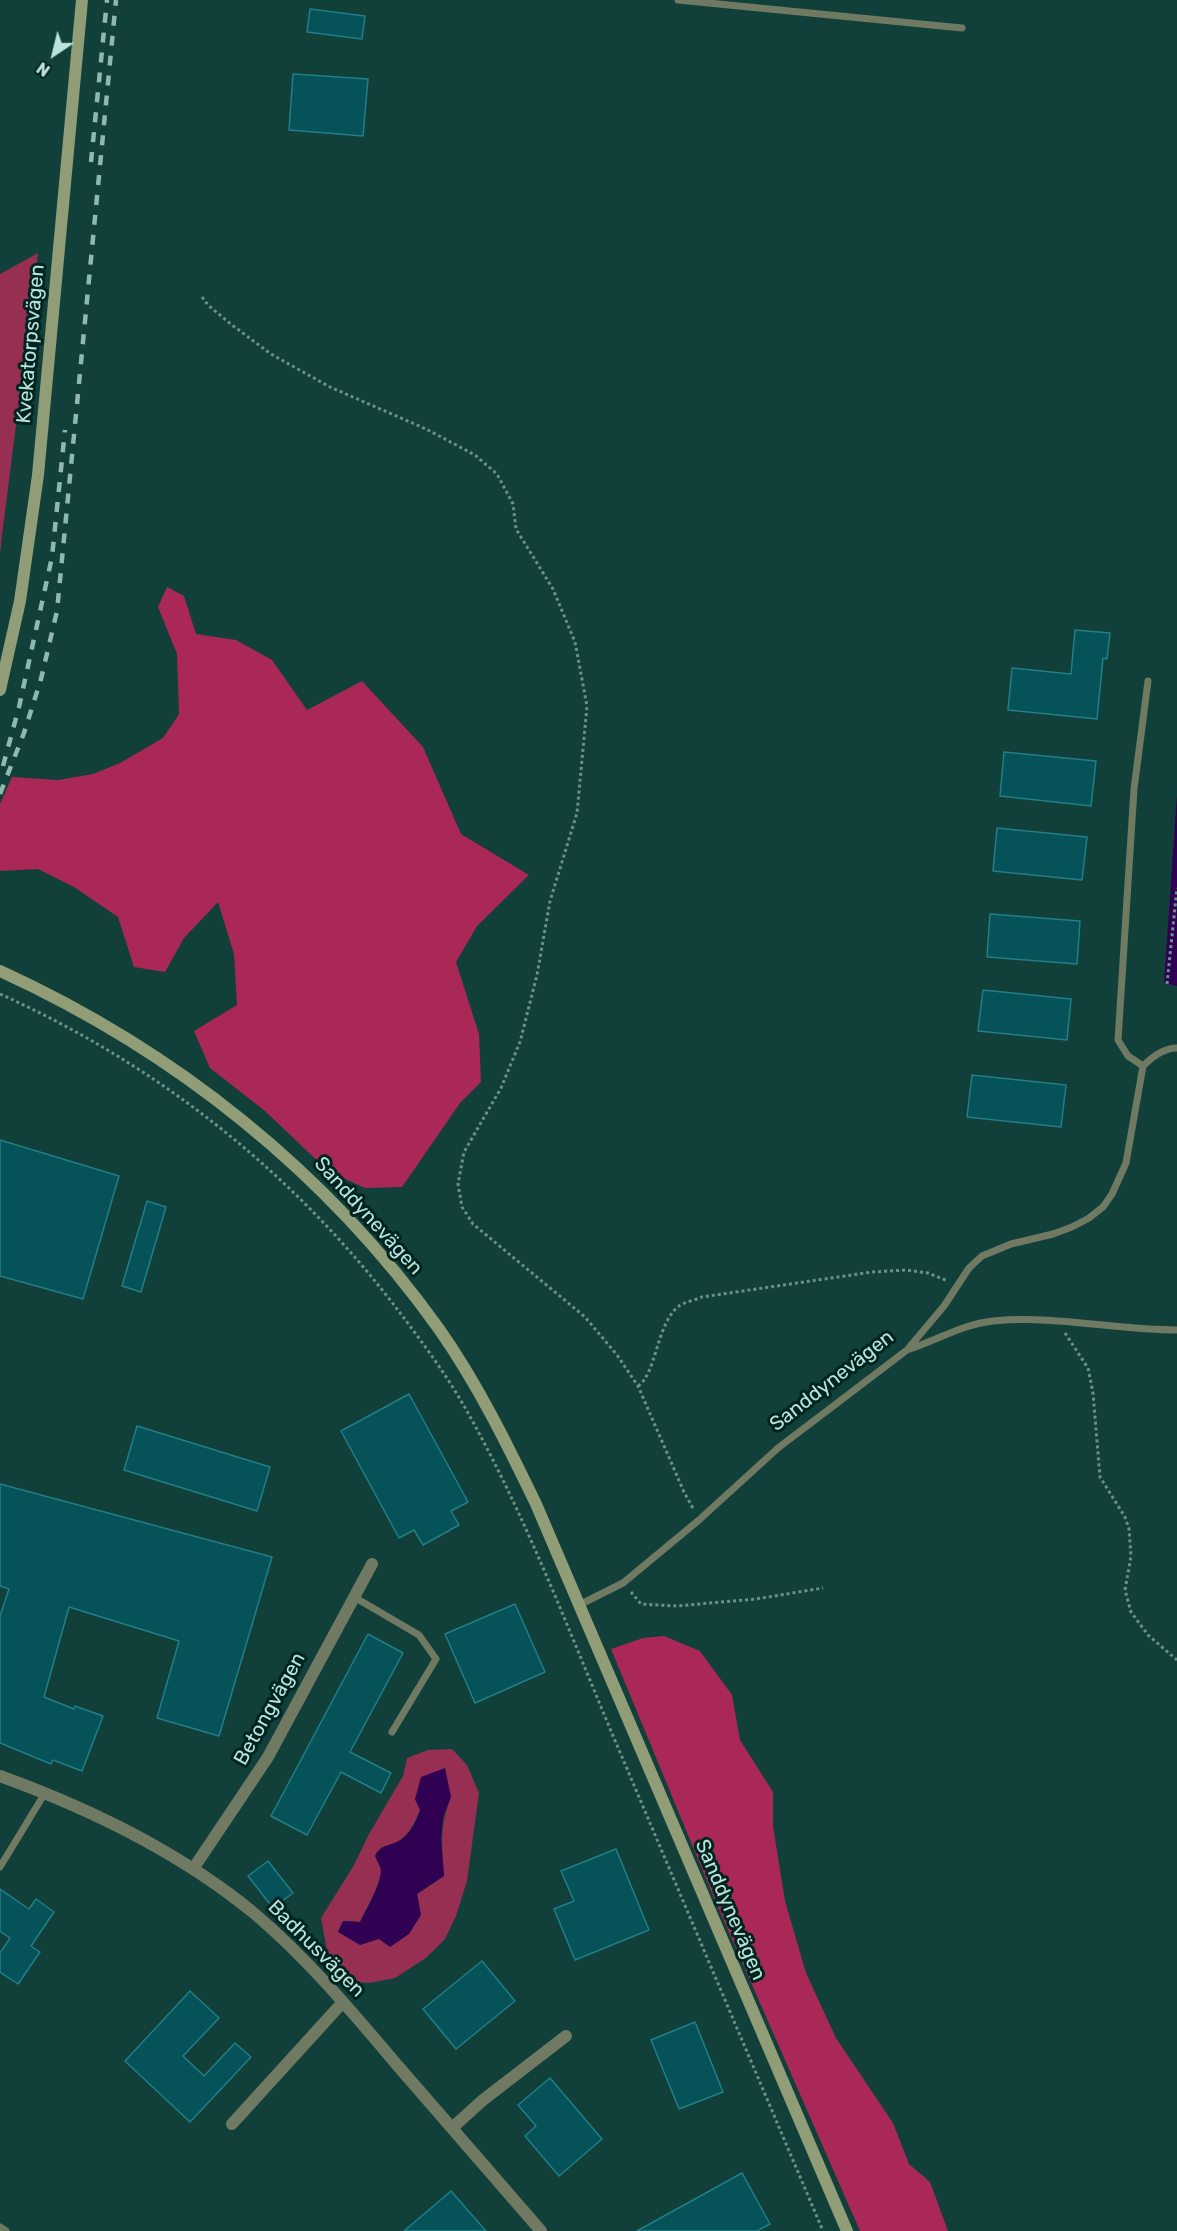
<!DOCTYPE html>
<html>
<head>
<meta charset="utf-8">
<style>
	body { margin:0 }
	#map { position:relative; width:1177px; height:2231px; overflow:hidden; background:#113f3a; font-family:Rubik,sans-serif }
	canvas { display:block }
	.north { position:absolute; left:24px; top:24px; width:60px; height:60px; -webkit-text-stroke:4px #002520; paint-order:stroke; rotate:215deg; font-size:16px; font-weight:700; line-height:24px; text-align:center; color:#bce3dc }
	.north::after { content:''; display:block; margin:auto; width:21px; height:27px; background:#bce3dc; clip-path:polygon(50% 0,100% 100%,50% 72%,0 100%) }
</style>
</head>
<body>
<div id="map">
<canvas width="1177" height="2231"></canvas>
<div class="north">N</div>
</div>
<script>
const context = document.querySelector('canvas').getContext('2d');
context.lineJoin = 'round';
function fillPath(path, color) {
  context.fillStyle = color;
  context.fill(path, 'evenodd');
}
function trace(path, color, width, dash) {
  context.strokeStyle = color;
  context.lineWidth = width;
  context.lineCap = dash ? 'butt' : 'round';
  context.setLineDash(dash || []);
  context.stroke(path);
}
function drawText(font, color, halo, rows, align = 'center') {
  context.font = font + ' Rubik,sans-serif';
  context.lineWidth = 6;
  context.setLineDash([]);
  context.textBaseline = 'middle';
  context.strokeStyle = halo;
  context.fillStyle = color;
  for (const [text, x, y, turn = 0] of rows) {
    context.save();
    context.translate(x, y);
    context.rotate((+turn || 0) * Math.PI / 180);
    context.textAlign = isNaN(turn) ? turn : align;
    if (halo) context.strokeText(text, 0, 0);
    context.fillText(text, 0, 0);
    context.restore();
  }
}
const green = new Path2D(`
	M38 253 2 535 0 554V274Z
	M452 1749 467 1765 479 1793 467 1881 456 1916 445 1939 426 1958 395 1978 369 1983 354 1982 333 1964 327 1951 321 1918 354 1865 369 1834 403 1776 407 1758 428 1750ZM451 1797C439 1827 442 1845 444 1876L417 1894 421 1915 338 1932 343 1921 360 1922C366 1909 381 1884 381 1870 380 1865 377 1861 375 1856L382 1847C403 1845 413 1828 420 1810L415 1799Z`);
const forest = new Path2D(`
	M167 587 184 596 196 634 236 640 272 660 307 710 362 681 423 747 461 834 529 875 477 926 456 962 479 1034 481 1082 460 1103 402 1187 365 1188 328 1171 265 1111 210 1068 194 1031 237 1005 234 954 218 902 184 938 165 972 134 967 118 917 74 887 38 869 0 871V804L12 777 58 780 93 774 120 763 163 738 179 714 177 654 158 607Z
	M664 1636 700 1651 732 1695 740 1740 773 1792V1826L785 1901 806 1973 836 2038 893 2123 909 2164 930 2182 948 2231H860L717 1905 611 1649 643 1638Z`);
const water = new Path2D(`
	M1177 795V986L1164 983Z
	M445 1768 451 1797 443 1817 441 1839 444 1876 417 1894 421 1915 409 1934 390 1947 379 1939 360 1945 338 1932 343 1921 360 1922C367 1909 381 1884 381 1870 380 1865 377 1860 375 1856 380 1844 392 1846 402 1839 412 1831 416 1822 420 1810L415 1799 421 1777Z`);
const building = new Path2D(`
	M310 9 365 16 362 39 307 32Z
	M293 74 368 79 363 136 289 130Z
	M1075 630 1110 633 1107 659 1103 658 1097 719 1008 710 1012 668 1071 674Z
	M1004 752 1096 761 1091 806 1000 796Z
	M997 828 1087 837 1082 880 993 871Z
	M990 914 1080 921 1077 964 987 957Z
	M983 990 1071 999 1067 1040 978 1031Z
	M972 1075 1066 1085 1061 1127 967 1117Z
	M0 1140 119 1176 83 1299 0 1276Z
	M147 1201 166 1207 141 1292 122 1286Z
	M409 1394 468 1502 451 1511 459 1525 423 1545 414 1530 399 1538 341 1431Z
	M137 1426 270 1467 257 1511 124 1470Z
	M0 1484 272 1557 219 1736 157 1718 179 1641 69 1607 44 1697 74 1709 75 1706 103 1716 82 1771 53 1760 51 1764 0 1743V1616L9 1589 0 1586Z
	M515 1604 545 1672 475 1703 445 1634Z
	M368 1634 403 1653 350 1752 391 1773 381 1793 341 1772 307 1835 271 1816Z
	M616 1849 649 1930 575 1960 554 1909 574 1901 561 1871Z
	M268 1861 293 1893 273 1908 248 1876Z
	M0 1889 29 1909 36 1899 54 1912 31 1946 40 1952 18 1984 0 1972V1953L10 1938 0 1931Z
	M482 1961 515 2001 456 2049 423 2009Z
	M190 1991 219 2018 183 2056 204 2076 235 2043 251 2057 190 2122 125 2061Z
	M695 2022 723 2092 679 2109 651 2040Z
	M550 2078 602 2139 559 2176 525 2136 536 2126 518 2105Z
	M742 2173 770 2224 757 2231H637Z
	M451 2191 486 2231H404Z`);
const path = new Path2D(`
	M202 297 208 305 232 325 271 354 330 387 426 429 475 455 497 474 513 504 516 529 553 589 575 642 587 706 577 813 550 901 537 975 520 1042 501 1088 464 1152 458 1184 462 1207 473 1224 585 1317 617 1355 638 1386 684 1492 694 1510
	M1167 984 1177 888
	M0 994C156 1064 290 1170 394 1305 420 1339 447 1375 468 1413 529 1522 573 1642 622 1757 689 1915 756 2073 823 2231
	M1065 1333 1088 1368 1093 1393 1100 1477 1125 1517 1129 1529 1131 1556 1125 1590 1131 1612 1148 1635 1177 1660
	M638 1386C656 1375 657 1322 679 1306 685 1302 695 1300 702 1297L872 1272 906 1270 928 1273 948 1281
	M631 1592 641 1604 677 1606 699 1604 756 1599 823 1588`);
const lane = new Path2D(`
	M678 0 962 28
	M1143 1066 1128 1056 1118 1040 1134 789 1148 681
	M910 1349C937 1340 964 1324 993 1321 1054 1315 1116 1330 1177 1330
	M354 1597 419 1635 436 1659 392 1732
	M579 1605 623 1583 699 1520 778 1448 907 1350 944 1306 969 1268 982 1256 1011 1244 1053 1234 1072 1227 1089 1218 1103 1207 1112 1194 1126 1163 1143 1066C1152 1057 1164 1048 1177 1048
	M0 1867 45 1793
	M0 2227 6 2231`);
const street = new Path2D(`
	M0 1776C91 1809 180 1852 255 1914 308 1959 353 2013 398 2066 446 2121 493 2176 541 2231
	M193 1869 268 1757 372 1564
	M232 2124 343 2002
	M452 2128 483 2100 566 2036`);
const secondary = new Path2D(`
	M0 690 20 601 38 475 82 0
	M0 971C175 1051 327 1172 439 1329 477 1383 507 1444 536 1504L847 2231`);
const rail = new Path2D(`
	M91 162 107 0
	M3 766 19 707 52 557 65 430
	M0 794 24 733 41 679 57 611 116 0`);
const streetNames = [
	["Kvekatorpsvägen",31,344,-85],
	["Sanddynevägen",368,1216,48],
	["Sanddynevägen",832,1381,-38],
	["Betongvägen",270,1709,-61],
	["Sanddynevägen",730,1910,67],
	["Badhusvägen",316,1949,45]
];
fillPath(green, '#972f52');
fillPath(forest, '#a92857');
fillPath(water, '#300053');
fillPath(building, '#055259');
trace(building, '#227f87', 1.5);
trace(path, '#67918b', 3, [3, 3]);
trace(lane, '#707961', 7);
trace(street, '#707961', 12);
trace(secondary, '#909d77', 12);
trace(rail, '#8fb8b1', 4.5, [10, 10]);
drawText('20px', '#bce3dc', '#002520', streetNames);
</script>
</body>
</html>
